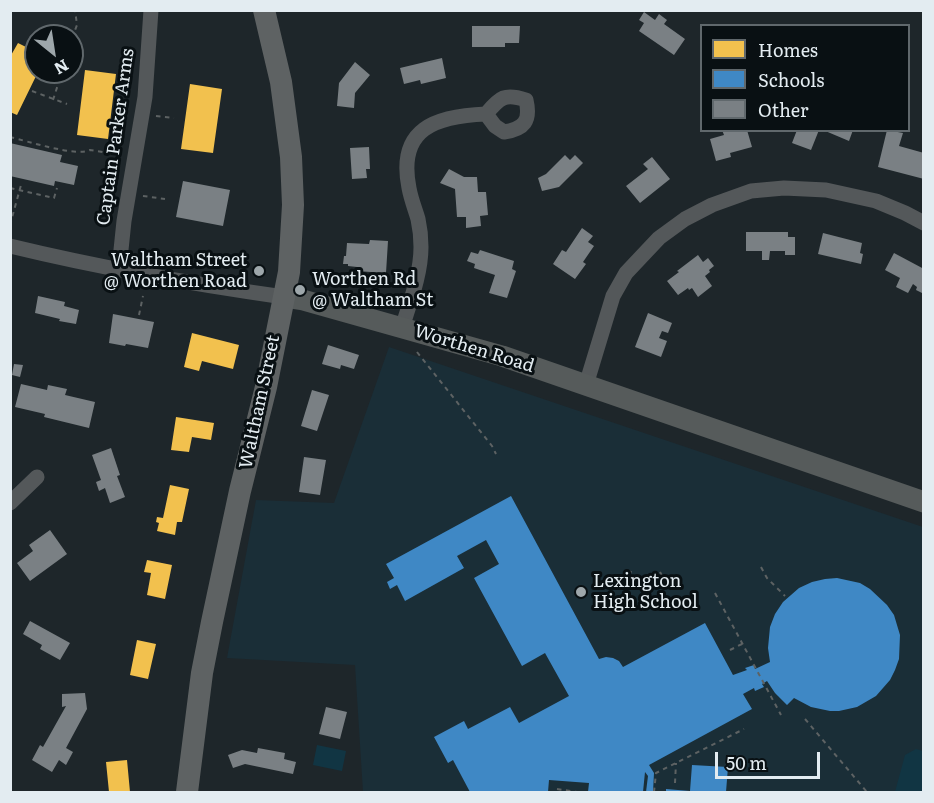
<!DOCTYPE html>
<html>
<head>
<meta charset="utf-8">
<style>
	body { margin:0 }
	#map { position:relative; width:934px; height:803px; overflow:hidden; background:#1e262a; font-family:Literata,serif }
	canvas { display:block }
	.frame { position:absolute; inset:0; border:12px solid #e3ecf1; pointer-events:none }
	.legend { position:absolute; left:700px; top:24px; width:210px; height:108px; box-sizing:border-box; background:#091013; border:2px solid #60686c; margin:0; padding:8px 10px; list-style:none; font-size:18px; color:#e3ecf1 }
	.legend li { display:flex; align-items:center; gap:12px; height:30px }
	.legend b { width:30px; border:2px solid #60686c }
	.north { position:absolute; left:24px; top:24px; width:60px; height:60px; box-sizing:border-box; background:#091013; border:2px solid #60686c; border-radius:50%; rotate:150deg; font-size:16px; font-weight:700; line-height:24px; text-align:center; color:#e3ecf1 }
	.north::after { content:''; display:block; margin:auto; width:21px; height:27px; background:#9ea7ab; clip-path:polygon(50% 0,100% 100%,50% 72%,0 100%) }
	.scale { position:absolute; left:715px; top:752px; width:105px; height:27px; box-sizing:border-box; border:3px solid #e3ecf1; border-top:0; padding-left:8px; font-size:18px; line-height:21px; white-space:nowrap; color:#e3ecf1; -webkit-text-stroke:4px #091013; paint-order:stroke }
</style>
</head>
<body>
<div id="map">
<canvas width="934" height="803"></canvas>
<div class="frame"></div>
<ul class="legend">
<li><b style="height:16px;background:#f2c14e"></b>Homes</li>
<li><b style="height:16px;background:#3f88c5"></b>Schools</li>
<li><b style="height:16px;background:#7a8084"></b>Other</li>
</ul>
<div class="north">N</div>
<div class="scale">50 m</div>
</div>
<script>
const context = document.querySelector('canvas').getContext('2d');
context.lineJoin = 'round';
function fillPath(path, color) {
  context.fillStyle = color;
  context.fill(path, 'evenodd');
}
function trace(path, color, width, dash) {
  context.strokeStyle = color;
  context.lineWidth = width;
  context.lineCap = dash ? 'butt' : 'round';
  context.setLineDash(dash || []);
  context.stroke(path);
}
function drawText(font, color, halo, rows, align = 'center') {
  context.font = font + ' Literata,serif';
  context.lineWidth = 6;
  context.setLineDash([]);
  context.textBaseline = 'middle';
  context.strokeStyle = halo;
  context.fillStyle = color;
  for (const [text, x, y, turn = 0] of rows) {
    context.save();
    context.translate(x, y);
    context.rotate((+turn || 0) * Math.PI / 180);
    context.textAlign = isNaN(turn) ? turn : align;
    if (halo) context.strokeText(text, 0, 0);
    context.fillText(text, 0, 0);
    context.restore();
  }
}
const built = new Path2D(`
	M389 347 923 527V792H363L355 665 227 658 256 500 334 503Z`);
const green = new Path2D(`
	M317 745 346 751 342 771 313 765Z
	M916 749 923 751V792H895L905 755Z`);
const homes = new Path2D(`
	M18 43 36 52V72H38L17 115 10 112V57Z
	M85 70 116 74 108 139 77 135Z
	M190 84 222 89 213 153 181 149Z
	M192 333 239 345 233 369 202 361 199 371 184 367Z
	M176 417 214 423 211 440 192 437 189 452 171 450Z
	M170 485 189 489 182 522H177L175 535 157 531 159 523 156 522 157 517 163 518Z
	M147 560 172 565 165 599 147 595 151 573 144 572Z
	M137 640 156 644 148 679 130 675Z
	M127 760 130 792H109L106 762Z`);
const schools = new Path2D(`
	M511 496 599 659 606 657 613 658 619 661 623 667 705 623 733 675 747 670 745 668 754 665 755 669 770 662 768 648 770 627 775 614 783 602 799 588 812 582 825 579 837 578 860 583 870 589 887 605 894 615 900 635 899 659 895 670 890 680 876 696 857 707 839 711H830L811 707 794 698 787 705 775 693 767 681 762 684 764 687 755 691 754 688 743 694 752 709 649 765 654 773 653 792H646L648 776 645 772 643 792H588L589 783 549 780 548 792H470L453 760 448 763 434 737 464 721 468 729 510 707 519 723 569 696 545 653 522 666 474 578 499 564 486 540 457 556 464 568 405 601 397 585 390 589 387 582 394 578 386 564Z
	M692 765 728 767 726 792H666V789L690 791Z`);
const building = new Path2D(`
	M644 12 655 20 659 14 667 20 664 24 685 39 674 55 639 31 644 23 639 20Z
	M472 26H520L519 43H505V47H472Z
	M442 58 446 78 421 84 420 80 404 84 400 68Z
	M355 62 370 75 355 93 354 108 337 106 339 83Z
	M722 130H740V132L747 130 752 147 730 153 731 157 716 161 710 139 724 135Z
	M797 130H819L811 150 792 143Z
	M823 130H853L849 141Z
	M887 130 903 133 899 146 924 153V179L878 167Z
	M10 143 62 155 60 162 78 166 74 185 55 181 54 186 10 176Z
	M369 147 370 169H366L367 178 352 179 350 148Z
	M565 155 570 160 575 155 583 163 559 187 542 191 538 178 546 174Z
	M652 157 670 179 640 203 626 186 648 169 643 164Z
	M449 169 464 177H477L478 192H486L488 215 480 216 481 226 466 228V217H457L455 189 440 183Z
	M183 181 230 190 223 226 176 217Z
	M582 228 593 236 588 242 594 246 583 262 586 264 575 279 553 264 562 250 566 252Z
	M746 232H788V237H795V255H785V251H770L769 260H762V251H746Z
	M823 233 862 243 860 253 863 254 861 264 818 254Z
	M370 240 388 241 386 273 356 271 357 267 348 266V264H343L344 256H346L347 243 369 244Z
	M480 250 514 261 512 269 516 271 507 298 489 293 495 275 474 268 475 264 467 261 471 252 478 254Z
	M894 253 924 269V294L916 290 917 287 913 284 908 293 896 287 900 278 885 270Z
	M698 255 703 262 708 258 714 266 709 270 710 272 705 276 712 286 698 297 692 288 689 290 688 288 678 295 667 281 679 272 677 271Z
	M38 296 65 302 64 306 79 310 76 324 59 321 60 319 35 313Z
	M648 313 672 323 668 333 662 331 659 338 667 341 661 357 635 347Z
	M113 314 154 322 148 348 126 344 125 346 109 343Z
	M328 345 359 355 354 369 341 365 340 369 322 364Z
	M14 364 23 365 20 377 12 375Z
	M21 384 47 390 48 385 67 389 65 395 95 402 89 428 44 417 45 414 15 407Z
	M312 390 329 395 317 431 301 426Z
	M111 448 120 475 117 476 125 497 110 503 105 488 99 491 96 482 101 480 92 455Z
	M304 457 326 460 320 495 299 492Z
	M50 530 67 554 30 581 17 563 33 551 29 545Z
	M30 621 70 643 60 660 40 649 42 645 23 634Z
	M85 693 87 709 66 748 73 752 66 765 59 760 52 772 32 760 40 745 43 747 66 706 62 707V694Z
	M326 707 347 712 340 739 319 734Z
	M258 748 285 753 284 759 296 762 293 774 245 764 233 768 228 755 242 750 257 753Z`);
const path = new Path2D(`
	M72 38 77 25 75 10
	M32 91 67 104
	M53 100 62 72
	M115 110 127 112
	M156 116 174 118
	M10 137C27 141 76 157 90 150L120 155 119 157
	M10 188 54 198 57 188
	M143 196 165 199
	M10 225 21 185
	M139 315 143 296
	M417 352 492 446 496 454
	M761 567 767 578 785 596
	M660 572 666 583
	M627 582 631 571
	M715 593 781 715
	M730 650 742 644
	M805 719 867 792
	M675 783 676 763
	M557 789 577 792
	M654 792 656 773 744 729`);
const street = new Path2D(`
	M10 246C101 268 192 284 284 297
	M119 269 124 221 145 97 151 10
	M402 328C410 302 421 274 421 247 421 238 420 228 418 219 415 209 411 199 409 188 397 128 436 116 486 114L495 126 504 132C524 129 531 121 526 100 505 93 500 97 486 114
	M586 385 613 296 626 273 659 238 685 219 712 205 751 191 784 188 826 190 876 201 905 213 924 223
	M10 503 37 477`);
const secondary = new Path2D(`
	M284 297 303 300 502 356 924 502`);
const primary = new Path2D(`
	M187 792 202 673 212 622 240 491 266 387 289 272 293 205 291 157 281 82 264 10`);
const markers = [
	[259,271,6,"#9ea7ab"],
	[300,290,6,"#9ea7ab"],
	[581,592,6,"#9ea7ab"]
];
const streetNames = [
	["Captain Parker Arms",116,137,-82],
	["Worthen Road",474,349,17],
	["Waltham Street",260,402,-78]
];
const poiNames = [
	["Waltham Street",247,261,"right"],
	["@ Worthen Road",247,282,"right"],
	["Worthen Rd",312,280],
	["@ Waltham St",312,301],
	["Lexington",593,582],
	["High School",593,603]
];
fillPath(built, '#1a2e37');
fillPath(green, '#113543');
fillPath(homes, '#f2c14e');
fillPath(schools, '#3f88c5');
fillPath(building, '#7a8084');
trace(path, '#5d6263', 2, [4.5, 4.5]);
trace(street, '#54585a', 15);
trace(secondary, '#565b5b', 21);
trace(primary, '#5e6263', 22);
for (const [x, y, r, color] of markers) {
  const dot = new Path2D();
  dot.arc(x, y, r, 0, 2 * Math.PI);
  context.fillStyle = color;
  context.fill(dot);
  trace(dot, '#091013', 2);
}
drawText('18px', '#e3ecf1', '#091013', streetNames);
drawText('18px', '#e3ecf1', '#091013', poiNames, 'left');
</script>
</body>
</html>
